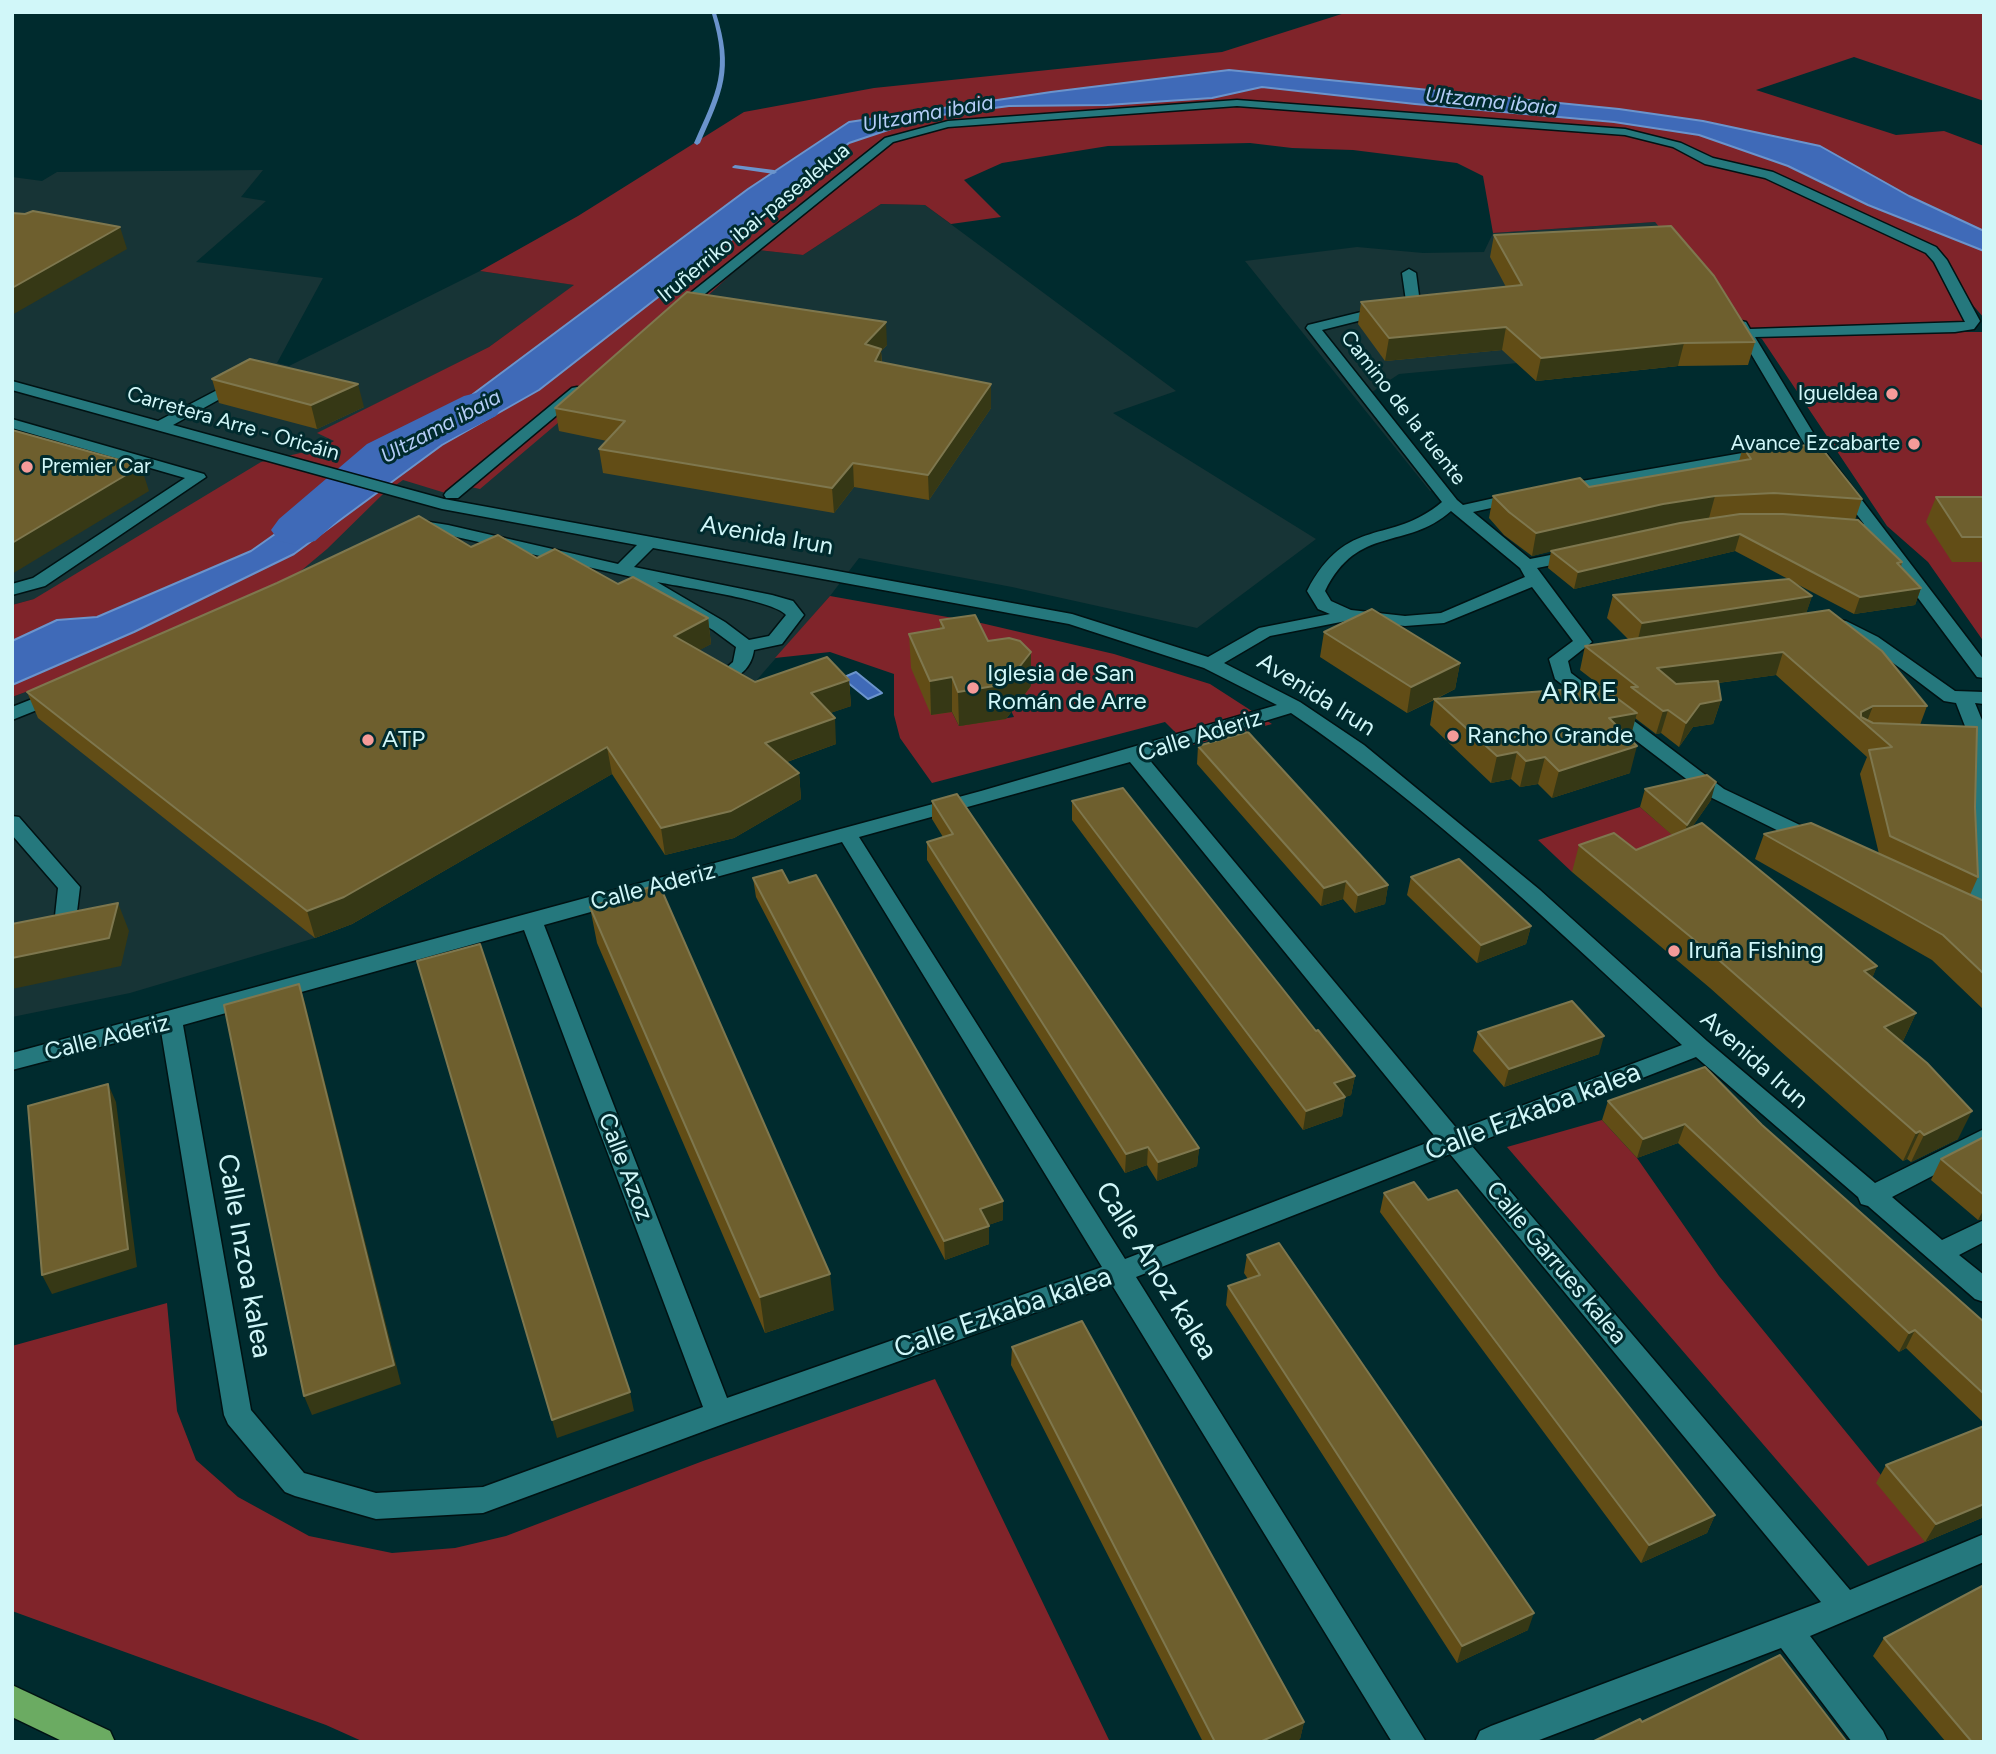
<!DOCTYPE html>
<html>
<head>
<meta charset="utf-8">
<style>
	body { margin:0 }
	#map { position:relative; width:1996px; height:1754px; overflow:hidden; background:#002b2e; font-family:Figtree,sans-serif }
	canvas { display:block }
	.frame { position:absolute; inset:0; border:14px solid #d1f7f9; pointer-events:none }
</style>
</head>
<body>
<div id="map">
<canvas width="1996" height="1754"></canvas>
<div class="frame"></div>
</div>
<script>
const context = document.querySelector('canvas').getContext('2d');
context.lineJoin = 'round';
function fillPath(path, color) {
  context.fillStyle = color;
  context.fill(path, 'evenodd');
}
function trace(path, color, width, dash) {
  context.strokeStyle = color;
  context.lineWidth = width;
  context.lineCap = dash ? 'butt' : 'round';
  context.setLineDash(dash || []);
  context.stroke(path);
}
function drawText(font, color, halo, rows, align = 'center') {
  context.font = font + ' Figtree,sans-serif';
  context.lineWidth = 6;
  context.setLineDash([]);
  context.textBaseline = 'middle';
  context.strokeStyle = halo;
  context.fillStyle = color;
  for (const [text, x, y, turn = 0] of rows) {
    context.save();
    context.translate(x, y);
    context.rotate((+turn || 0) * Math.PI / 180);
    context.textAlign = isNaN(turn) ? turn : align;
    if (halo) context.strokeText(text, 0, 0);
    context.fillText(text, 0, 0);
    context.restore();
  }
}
const built = new Path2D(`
	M263 170 241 197 266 201 196 262 323 278 277 363 289 366 480 271 575 285 489 347 318 433 335 440 319 448 703 300 758 250 803 255 881 204 925 205 1176 391 1113 413 1316 539 1197 628 1012 587 859 558 830 596 741 698 352 924 315 938 130 993 12 1017V697L122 657 34 599 12 605V177L42 181 57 172Z
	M1655 222 1758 333 1730 334 1748 365 1678 366 1536 381 1518 363 1399 374 1372 392 1449 490 1430 491 1245 261 1357 247 1423 253 1484 252 1493 233Z`);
const green = new Path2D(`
	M1348 12H1984V101L1854 57 1756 90 1896 135 1944 131 1984 146V318L1951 280 1971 324 1960 332H1984V642L1928 562 1887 526 1762 339 1748 333 1655 222 1493 233 1483 176 1457 163 1353 150 1292 148 1250 143 1108 146 1002 163 964 180 1001 217 951 224 925 205 881 204 803 255 758 250 703 300 480 489 462 485 452 495 403 480 382 495 327 549 278 590 122 657 12 697V605L34 599 261 462 318 449 334 441 317 433 489 347 574 285 480 271 578 216 744 112 874 88 1222 52Z
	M830 596 981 623 1114 654 1210 684 1272 724 1189 746 1165 722 932 783 900 738 894 715V674L830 652 775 658ZM1006 700 1014 717 959 726 952 712Z
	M1640 807 1675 837 1572 872 1538 840Z
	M1602 1120 1637 1158 1719 1276 1885 1480 1925 1542 1868 1566 1507 1147Z
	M167 1303 177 1411 196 1460 238 1497 309 1536 392 1553 455 1548 506 1536 703 1461 935 1379 1110 1742H364L326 1725 12 1611V1346Z`);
const water = new Path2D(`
	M1229 70 1619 109 1703 121 1820 146 1909 196 1984 231V251L1868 205 1788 166 1699 135 1614 122 1415 104 1262 87 1212 98 1107 105 1009 106 927 117 849 143 784 199 539 390 442 445 294 554 134 632 12 685V641L57 620 97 617 251 551 457 406 748 189 849 122 1051 92Z
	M856 672 882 693 868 699 842 678Z`);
const stream = new Path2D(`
	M708 12 716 13C734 70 723 91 700 143L697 145 694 143C717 92 729 70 712 14Z
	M735 165 774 170 777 172 774 174 733 168 732 167Z`);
const river = new Path2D(`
	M480 392 496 396 503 406 496 416 401 464 315 541 297 545 279 541 271 530 279 519 367 444 464 396Z`);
const minor = new Path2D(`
	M1237 100 1625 129 1681 143 1713 158 1773 172 1936 247 1947 260 1980 321 1974 329 1955 332 1755 337 1823 449 1984 660V678L1977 677 1871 535 1833 532 1831 528 1839 523 1864 524 1808 450 1734 325 1741 321 1746 322 1750 329 1965 322 1934 262 1926 253 1765 178 1705 164 1673 147 1625 135 1237 106 948 127 893 142 680 314 675 315 668 311 885 138 948 121Z
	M1409 269 1416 273 1420 303 1418 306 1322 330 1457 500 1463 505 1517 493 1523 495 1525 498 1523 501 1473 512 1530 559 1576 550 1582 551 1584 555 1582 559 1537 568 1592 642 1568 661 1571 673 1724 789 1821 835 1824 840 1821 845H1807L1710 797 1555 679 1549 659 1573 641 1532 587 1444 623 1405 626 1351 620 1270 636 1224 663 1300 702 1364 745 1540 890 1707 1041 1875 1183 1984 1129V1149L1892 1197 1942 1240 1984 1220V1242L1959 1255 1984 1275V1302L1975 1299 1868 1206 1861 1204 1858 1197 1696 1057 1471 1145 1850 1590 1984 1534V1562L1810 1636 1883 1731 1888 1742H1852L1781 1648 1534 1742H1475L1480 1731 1491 1726 1821 1602 1450 1154 1136 1277 1426 1742H1392L1112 1285 726 1423 483 1513 376 1519 295 1496 285 1492 228 1424 224 1415 161 1031 12 1070V1053L981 791 1277 705 1204 668 1069 624 653 548 634 567 772 595 793 601 804 615 782 644 754 650C752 666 739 682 721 678L719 674 733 662 736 647 713 630 633 583 632 577 448 535 414 532 406 527 408 523 423 521 448 525 618 564 637 545 442 509 12 390V381L158 421 242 377 247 378 249 381 247 384 173 425 444 499 1072 614 1208 657 1259 628 1330 614 1318 609 1307 591C1347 514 1390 546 1442 502L1306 328 1308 325 1406 301 1402 273ZM1451 511 1520 568 1525 577 1441 613 1405 616 1351 610 1331 601 1325 591C1358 524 1406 551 1451 511ZM657 582C681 587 774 600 786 615L769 636 749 640 725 622ZM1291 713C1432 808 1556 929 1682 1045L1458 1130 1147 757ZM1130 762 1437 1139 1125 1259 859 837ZM842 842 1102 1267 727 1398 544 925ZM524 930 703 1407 483 1487 376 1493 304 1473 251 1410 183 1025Z
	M577 387 582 388 584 391 582 394 458 498H446L444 495 446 492 572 388Z
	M12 419 204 474 206 477 45 586 12 595V584L33 578 185 478 12 428Z
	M1765 449 1771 451 1773 454 1771 457 1559 495 1551 490 1559 485Z
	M1828 618 1846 621 1878 637 1955 691 1984 692V704L1975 703 1984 725V925L1973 924 1970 919 1967 831 1970 739 1956 703 1944 701C1913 678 1883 653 1849 635 1839 630 1826 630 1819 623Z
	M60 688 69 694 67 698 12 720V707Z
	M12 816 19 817 80 887 76 920 73 925 38 942 12 947V933L25 930 55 916 58 888 12 835Z`);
const highway = new Path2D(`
	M12 1685 110 1731 115 1742H64L12 1717Z`);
const wall = new Path2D(`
	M1494 235 1755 342 1748 365 1678 366 1536 381 1502 350 1385 361 1358 324 1361 302 1506 287 1490 257Z
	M887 345 881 351 882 363 991 384V408L929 500 854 487 834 513 603 473 599 449 607 441 559 431 555 408Z
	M212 379 364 407 317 429 219 403Z
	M1743 447 1862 499 1855 520 1902 562 1901 567 1921 588 1915 605 1854 614 1793 582 1812 596 1806 613 1927 706 1920 725 1975 807 1978 877 1970 895 1984 901V1010L1932 960 1755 859 1764 834 1879 854 1860 774 1867 757 1776 675 1718 683 1721 700 1713 724 1693 727 1679 747 1661 733 1656 734 1635 718 1630 739V773L1552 798 1538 784 1520 787 1511 779 1491 783 1430 725 1434 700 1407 713 1320 657 1324 632 1460 663 1455 689 1436 699 1602 687 1580 670 1585 646 1629 640 1607 618 1613 595 1788 579 1735 551 1574 589 1548 568 1551 551 1532 556 1504 535 1489 518 1493 496 1589 487 1739 461ZM1678 523 1554 551 1657 527Z
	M1936 497H1984V562H1952L1926 522Z
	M471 547 537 558 618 584 708 618 711 644 699 650 755 682 849 680 851 706 830 713 836 744 787 762 799 773 801 799 734 838 665 855 612 774 352 924 315 938 38 718 27 692Z
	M940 620 988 641 1031 652V686L1006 719 959 726 952 712 931 715 911 668 909 634 940 629Z
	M1198 746 1388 885 1385 904 1355 913 1343 899 1321 906 1197 764Z
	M1645 789 1711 800 1692 827 1877 966 1872 978 1916 1013 1903 1041 1901 1042 1958 1139 1911 1162 1907 1159 1903 1161 1710 988 1572 872 1579 845 1636 850 1672 835 1640 807Z
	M932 801 1199 1148 1197 1166 1157 1181 1147 1165 1125 1173 927 860V842L943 837 932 819Z
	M1072 801 1316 1031 1355 1076 1351 1095 1345 1097 1342 1116 1303 1130 1072 820Z
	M1411 877 1531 926 1526 944 1477 963 1407 895Z
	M753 878 789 883 1003 1220 988 1225 989 1244 945 1260 756 897Z
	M590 907 834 1310 765 1333 597 943Z
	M1478 1032 1599 1054 1504 1087 1473 1051Z
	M1608 1101 1762 1125 1984 1322V1423L1906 1348 1899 1352 1678 1143 1637 1158 1602 1120Z
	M1984 1137V1219L1978 1220 1931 1180 1941 1159Z
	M1384 1193 1428 1200 1715 1515 1707 1533 1641 1563 1380 1212Z
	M1247 1255 1528 1630 1457 1663 1226 1305 1228 1286 1248 1279 1244 1273Z
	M1012 1347 1304 1722 1300 1739 1294 1742H1203L1011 1365Z
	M1984 1426V1517L1925 1542 1876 1483 1886 1465Z
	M1884 1638 1984 1742H1946L1873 1656Z`);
const shadedWall = new Path2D(`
	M120 227 127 249 12 315V288Z
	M886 322 887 345 881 351 882 372 865 344Z
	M1506 327 1502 350 1385 361 1389 338Z
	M1684 343 1678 366 1536 381 1541 358Z
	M358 384 364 407 317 429 311 405Z
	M991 384V408L929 500 928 475Z
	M853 463 854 487 834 513 832 488Z
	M141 466 149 491 12 574V543Z
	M1715 496 1709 518 1657 527 1532 556 1536 533 1663 504Z
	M1740 534 1735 551 1574 589 1578 572Z
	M1921 588 1915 605 1854 614 1860 597Z
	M1812 596 1804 620 1636 647 1642 623Z
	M708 618 711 644 678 662 674 636Z
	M1031 652V686L1006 719 959 726 958 692Z
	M1783 652 1776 675 1651 692 1657 668Z
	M1460 663 1455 689 1407 713 1411 687Z
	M952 677V712L931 715 930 681Z
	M849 680 851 706 813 719 811 693Z
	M1721 700 1713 724 1693 727 1679 747 1686 723 1700 704Z
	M1873 706 1866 724 1859 718 1861 712Z
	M1668 710 1661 733 1656 734 1663 711Z
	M1637 713 1630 739 1609 718Z
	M835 718 836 744 767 769 765 743Z
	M1637 746 1630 773 1552 798 1559 771Z
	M607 747 612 774 352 924 315 938 307 911Z
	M1517 752 1511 779 1491 783 1497 756Z
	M1545 757 1538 784 1520 787 1526 761Z
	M799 773 801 799 734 838 665 855 661 828Z
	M1716 782 1711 800 1681 843 1687 825Z
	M1346 881 1343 899 1321 906 1324 888Z
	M1388 885 1385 904 1355 913 1358 895Z
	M118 903 129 931 121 966 12 989V958Z
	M1531 926 1526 944 1477 963 1481 945Z
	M1877 966 1866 994 1864 971Z
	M299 984 305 1003 401 1384 312 1415 304 1396Z
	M1916 1013 1903 1041 1872 1055 1884 1027Z
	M1604 1036 1599 1054 1504 1087 1509 1069Z
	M1355 1076 1351 1095 1331 1102 1334 1083Z
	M108 1084 116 1102 137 1267 52 1294 42 1275Z
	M1345 1097 1342 1116 1303 1130 1306 1111Z
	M1972 1111 1958 1139 1911 1162 1924 1135Z
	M1685 1124 1678 1143 1637 1158 1643 1139Z
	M1920 1131 1907 1159 1903 1161 1916 1133Z
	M1148 1147 1147 1165 1125 1173 1126 1154Z
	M1199 1148 1197 1166 1157 1181 1158 1162Z
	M1003 1201V1220L980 1228V1209Z
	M1984 1209V1219L1978 1220Z
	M989 1226V1244L945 1260 944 1241Z
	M830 1274 834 1310 765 1333 760 1297Z
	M1915 1330 1906 1348 1899 1352 1909 1333Z
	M630 1392 634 1411 557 1438 552 1420Z
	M1984 1504V1517L1925 1542 1936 1524Z
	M1715 1515 1707 1533 1641 1563 1649 1545Z
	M1534 1613 1528 1630 1457 1663 1462 1646Z
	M1304 1722 1300 1739 1294 1742H1260Z`);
const building = new Path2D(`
	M33 211 120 227 12 288V213L25 214Z
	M1671 226 1714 276 1755 342 1684 343 1541 358 1506 327 1389 338 1361 302 1522 285 1494 235Z
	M687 292 886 322 865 344 881 349 875 361 991 384 928 475 853 463 832 488 599 449 625 421 555 408Z
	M250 359 358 384 311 405 212 379Z
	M12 430 141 466 12 543Z
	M1819 445 1862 499 1774 493 1715 496 1663 504 1536 533 1509 512 1493 496 1580 478 1589 487 1751 459 1743 447Z
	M1936 497H1984V537H1962Z
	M1740 514H1783L1858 520 1902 562 1897 563 1921 588 1860 597 1740 534 1578 572 1551 551 1680 523Z
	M419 516 471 547 498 535 537 558 555 549 618 584 633 577 708 618 674 636 755 682 827 657 849 680 811 693 835 718 765 743 799 773 731 811 661 828 607 747 344 897 307 911 27 692 277 583Z
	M1789 579 1812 596 1642 623 1613 595Z
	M1372 609 1460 663 1411 687 1324 632Z
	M1829 610 1882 651 1927 706H1873L1861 712V717L1873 723 1977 727 1975 807 1978 877 1890 836 1869 750 1892 747 1783 652 1657 668 1676 684 1718 681 1721 700 1700 704 1686 723 1668 710 1663 711 1631 687H1638L1585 646Z
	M975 615 988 641 1009 638 1020 641 1031 652 1006 684 958 692 952 677 930 681 909 634 944 628 940 620Z
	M1602 687 1637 713 1609 718 1637 746 1559 771 1545 757 1526 761 1517 752 1497 756 1434 699Z
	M1248 732 1388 885 1358 895 1346 881 1324 888 1198 746Z
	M1707 775 1716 782 1687 825 1645 789Z
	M1123 788 1316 1031 1318 1030 1355 1076 1334 1083 1345 1097 1306 1111 1072 801Z
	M957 794 1199 1148 1158 1162 1148 1147 1126 1154 927 842 953 834 932 801Z
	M1702 823 1877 966 1864 971 1916 1013 1884 1027 1927 1063 1972 1111 1924 1135 1920 1131 1916 1133 1720 961 1579 845 1614 833 1636 850Z
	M1811 823 1984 901V974L1943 935 1764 834Z
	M1459 859 1531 926 1481 945 1411 877Z
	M782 870 789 883 816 875 1003 1201 980 1209 989 1226 944 1241 753 878Z
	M659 884 830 1274 760 1297 590 907Z
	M118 903 109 938 12 958V924Z
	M480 944 630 1392 552 1420 417 961Z
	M299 984 394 1365 304 1396 224 1005Z
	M1572 1001 1604 1036 1509 1069 1478 1032Z
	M1705 1067 1762 1125 1984 1322V1394L1915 1330 1909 1333 1685 1124 1643 1139 1608 1101Z
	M108 1084 128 1249 42 1275 28 1106Z
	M1984 1137V1195L1941 1159Z
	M1414 1182 1428 1200 1457 1190 1715 1515 1649 1545 1384 1193Z
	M1279 1243 1534 1613 1462 1646 1228 1286 1260 1275 1247 1255Z
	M1082 1321 1304 1722 1260 1742H1215L1012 1347Z
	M1984 1426V1504L1936 1524 1886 1465Z
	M1984 1585V1742H1972L1884 1638Z
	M1780 1655 1847 1742H1592L1640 1719 1642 1722Z`);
const markers = [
	[1892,394,7,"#f59b99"],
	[1914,444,7,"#f59b99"],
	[27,467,7,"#f59b99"],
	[973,688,7,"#f59b99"],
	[1453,736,7,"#f59b99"],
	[368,740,7,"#f59b99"],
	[1674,951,7,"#f59b99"]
];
const farWaternames = [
	["Ultzama ibaia",1491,102,6],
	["Ultzama ibaia",928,114,-10],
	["Ultzama ibaia",441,427,-28]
];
const farStreetnames = [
	["Iruñerriko ibai-pasealekua",754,223,-39],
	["Camino de la fuente",1403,408,52],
	["Carretera Arre - Oricáin",233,424,16]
];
const farPoinames = [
	["Igueldea",1878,394],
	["Avance Ezcabarte",1900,444],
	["Premier Car",41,467,"left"]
];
const streetNames = [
	["Avenida Irun",767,536,10],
	["Avenida Irun",1316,695,32],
	["Calle Aderiz",1200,736,-17],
	["Calle Aderiz",653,887,-15],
	["Calle Aderiz",107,1038,-14],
	["Avenida Irun",1754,1060,41],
	["Calle Azoz",625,1167,69],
	["Calle Garrues kalea",1556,1263,50]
];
const poiNames = [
	["Iglesia de San",987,674],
	["Román de Arre",987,702],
	["Rancho Grande",1467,736],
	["ATP",382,740],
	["Iruña Fishing",1688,951]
];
const quarterNames = [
	["ARRE",1580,693]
];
const nearStreetnames = [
	["Calle Ezkaba kalea",1533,1112,-21],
	["Calle Inzoa kalea",244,1256,80],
	["Calle Anoz kalea",1156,1271,58],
	["Calle Ezkaba kalea",1003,1313,-19]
];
fillPath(built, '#173436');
fillPath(green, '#80242a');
fillPath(water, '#3f6ab8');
trace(water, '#6b94cc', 2);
fillPath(stream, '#6b94cc');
fillPath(river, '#3f6ab8');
trace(minor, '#001213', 3);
trace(highway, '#001213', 3);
fillPath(minor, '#25787d');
fillPath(highway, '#6bab62');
fillPath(wall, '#624d16');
fillPath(shadedWall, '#363815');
fillPath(building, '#6e5f2e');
trace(building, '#7e774e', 2);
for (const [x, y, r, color] of markers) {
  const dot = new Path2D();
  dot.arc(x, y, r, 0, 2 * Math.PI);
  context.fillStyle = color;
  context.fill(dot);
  trace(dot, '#002b2e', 2.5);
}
drawText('italic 21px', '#b4cdf7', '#002b2e', farWaternames);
drawText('21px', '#d1f7f9', '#002b2e', farStreetnames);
drawText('21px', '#d1f7f9', '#002b2e', farPoinames, 'right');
drawText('24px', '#d1f7f9', '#002b2e', streetNames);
drawText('24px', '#d1f7f9', '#002b2e', poiNames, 'left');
context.letterSpacing = '2px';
drawText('28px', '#d1f7f9', '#002b2e', quarterNames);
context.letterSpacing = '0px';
drawText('28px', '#d1f7f9', '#002b2e', nearStreetnames);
</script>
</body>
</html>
